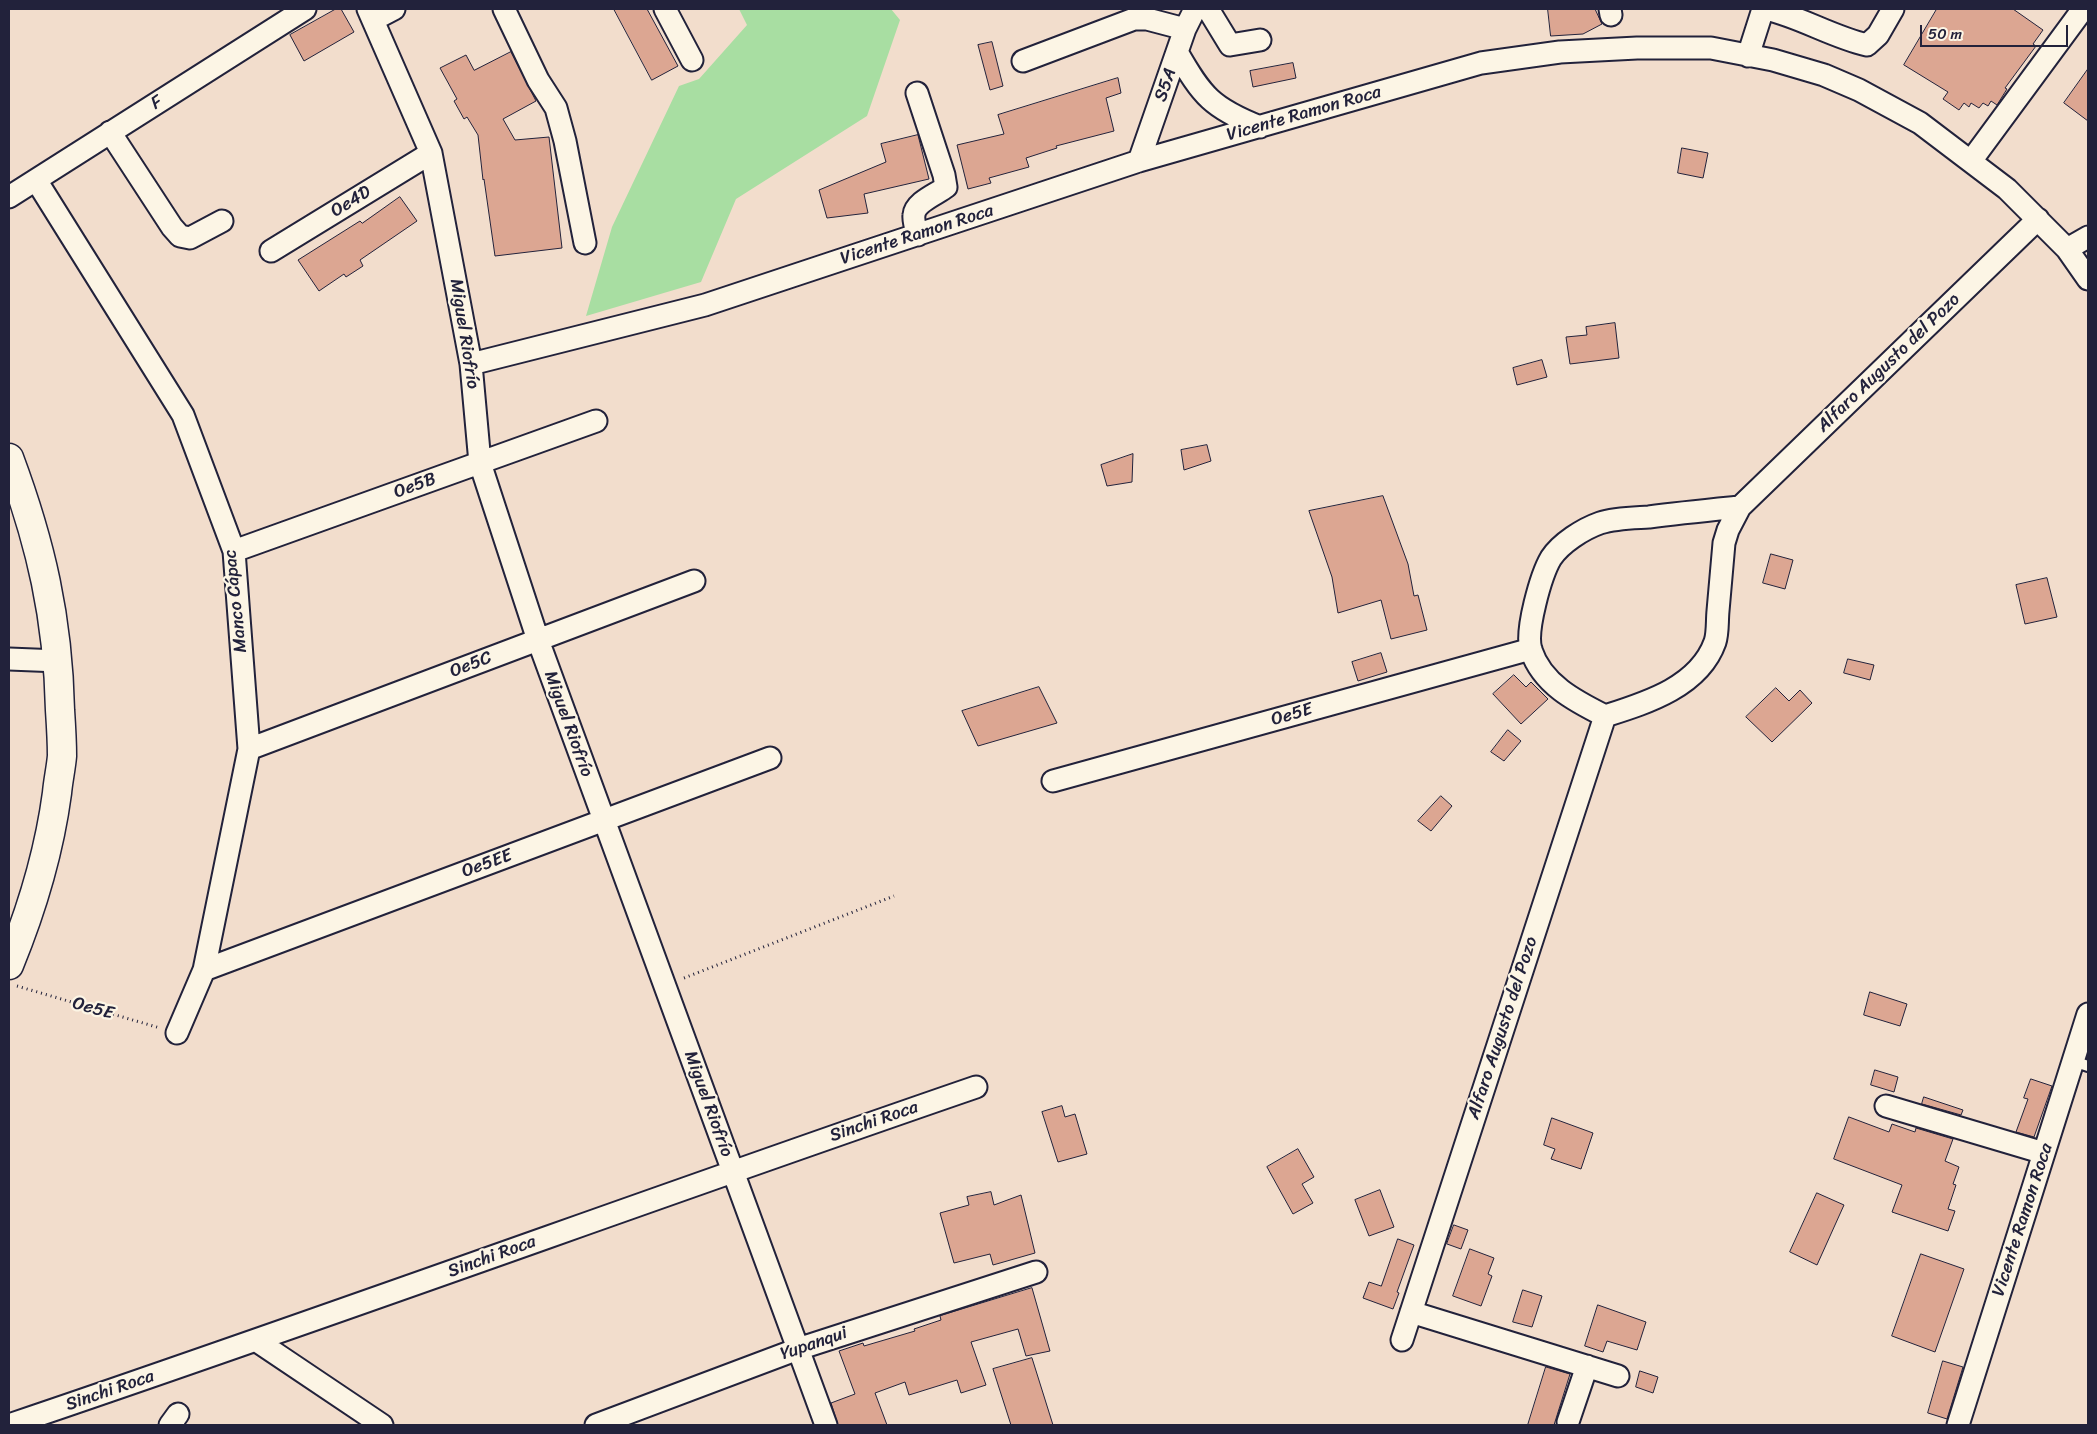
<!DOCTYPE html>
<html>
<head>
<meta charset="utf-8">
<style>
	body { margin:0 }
	#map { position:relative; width:2097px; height:1434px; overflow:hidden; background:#f2ddcc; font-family:Sriracha,sans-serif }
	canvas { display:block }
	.frame { position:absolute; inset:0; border:10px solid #22223b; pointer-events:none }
	.scale { position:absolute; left:1920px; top:25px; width:148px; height:22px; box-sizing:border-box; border:2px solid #22223b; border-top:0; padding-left:6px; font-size:15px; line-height:18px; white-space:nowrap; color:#22223b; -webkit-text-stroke:4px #fcf5e5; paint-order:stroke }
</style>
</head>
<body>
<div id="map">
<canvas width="2097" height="1434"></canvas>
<div class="frame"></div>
<div class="scale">50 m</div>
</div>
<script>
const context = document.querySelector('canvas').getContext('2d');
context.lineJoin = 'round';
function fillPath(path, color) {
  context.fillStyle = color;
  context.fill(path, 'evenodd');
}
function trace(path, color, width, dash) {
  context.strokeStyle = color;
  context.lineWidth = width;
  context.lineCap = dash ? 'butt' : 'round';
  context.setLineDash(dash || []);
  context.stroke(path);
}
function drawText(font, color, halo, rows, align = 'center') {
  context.font = font + ' Sriracha,sans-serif';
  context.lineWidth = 4.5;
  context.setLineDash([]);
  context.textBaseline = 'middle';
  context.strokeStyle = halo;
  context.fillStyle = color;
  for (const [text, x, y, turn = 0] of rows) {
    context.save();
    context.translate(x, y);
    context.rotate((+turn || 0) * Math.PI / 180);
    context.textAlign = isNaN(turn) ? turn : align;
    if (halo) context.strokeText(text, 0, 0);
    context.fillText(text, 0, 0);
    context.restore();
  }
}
const green = new Path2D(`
	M739 9H891L900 20 867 116 736 199 701 282 586 316 612 227 679 86 699 79 747 25Z`);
const building = new Path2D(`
	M336 9H341L354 32 304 61 290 35Z
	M614 9H647L678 66 652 80Z
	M1548 9H1595L1602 24 1583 34 1551 36Z
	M1937 9H2013L2043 30 2033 44 2036 46 2005 88 2007 89 1997 105 1991 101 1988 106 1983 103 1979 108 1971 103 1969 107 1964 103 1959 110 1943 99 1948 92 1904 65Z
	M992 42 1003 86 990 90 978 45Z
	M511 52 536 101 503 119 515 140 549 137 562 248 495 256 484 179 483 180 478 135 467 117 464 119 454 101 457 99 440 68 466 55 474 70Z
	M1293 63 1296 78 1253 87 1250 71Z
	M2088 69V121L2064 103Z
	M1118 78 1121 93 1106 98 1114 131 1056 146 1057 148 1026 158 1029 167 989 178 991 183 968 189 957 145 1004 134 998 115Z
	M918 135 929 179 864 194 868 213 827 218 819 190 886 162 881 144Z
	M1682 148 1708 153 1703 178 1678 173Z
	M400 197 417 221 360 260 363 266 346 277 344 274 319 291 298 260 360 221 362 223Z
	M1615 323 1619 358 1570 364 1566 337 1587 335 1586 327Z
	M1542 360 1547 377 1517 385 1513 368Z
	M1207 445 1211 461 1184 470 1181 450Z
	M1133 454 1132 482 1107 486 1101 465Z
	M1383 496 1408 564 1414 596 1418 595 1427 630 1391 639 1381 600 1338 613 1332 577 1309 511Z
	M1771 554 1793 560 1785 589 1763 583Z
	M2047 578 2057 617 2025 624 2016 585Z
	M1381 653 1387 672 1358 681 1352 662Z
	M1848 659 1874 665 1870 680 1844 673Z
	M1514 675 1526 687 1531 682 1548 699 1521 724 1493 694Z
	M1039 687 1057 723 978 746 962 711Z
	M1776 688 1789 701 1800 690 1812 703 1772 742 1746 717Z
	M1508 730 1521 741 1504 761 1491 752Z
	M1441 796 1452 806 1431 831 1418 821Z
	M1870 992 1907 1004 1900 1026 1864 1015Z
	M1875 1070 1898 1077 1894 1092 1871 1085Z
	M2031 1079 2052 1086 2034 1137 2016 1132 2028 1099 2024 1098Z
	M1924 1097 1963 1110 1961 1115 1922 1104Z
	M1062 1106 1065 1117 1075 1114 1087 1154 1058 1162 1042 1112Z
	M1849 1117 1889 1132 1892 1124 1915 1132 1916 1128 1953 1139 1945 1161 1959 1167 1953 1184 1956 1185 1948 1209 1955 1211 1948 1231 1892 1212 1902 1185 1834 1159Z
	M1552 1118 1593 1133 1581 1169 1551 1159 1555 1149 1544 1145Z
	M1298 1149 1314 1177 1302 1184 1313 1203 1293 1214 1267 1167Z
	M1380 1190 1394 1227 1369 1236 1355 1200Z
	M991 1192 994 1205 1021 1195 1035 1253 993 1265 990 1254 954 1263 940 1213 969 1205 967 1197Z
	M1817 1193 1844 1205 1817 1265 1790 1252Z
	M1454 1225 1468 1230 1461 1249 1447 1244Z
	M1398 1239 1414 1245 1397 1292 1399 1293 1393 1309 1363 1298 1369 1282 1381 1286Z
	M1470 1249 1494 1258 1488 1274 1492 1276 1481 1306 1453 1296Z
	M1921 1254 1964 1269 1935 1352 1892 1336Z
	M1032 1288 1050 1351 1026 1356 1018 1329 971 1342 986 1385 961 1393 957 1380 909 1395 905 1382 875 1393 887 1425H838L831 1403 855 1394 839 1351 863 1343 864 1346 915 1331 914 1329 941 1320 940 1316Z
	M1523 1290 1542 1296 1532 1327 1513 1322Z
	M1598 1305 1646 1322 1637 1350 1607 1341 1603 1352 1585 1346Z
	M1032 1358 1053 1425H1011L993 1369Z
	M1943 1361 1963 1367 1947 1419 1928 1413Z
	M1546 1367 1570 1374 1554 1425H1528Z
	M1640 1371 1658 1377 1653 1393 1636 1387Z`);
const path = new Path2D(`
	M684 978 894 896
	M17 986 160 1028`);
const lane = new Path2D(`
	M2073 1061 2088 1066`);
const street = new Path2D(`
	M368 9 431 153 471 364 480 463 538 640 826 1425
	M504 9 538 80 556 108 565 141 585 243
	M665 9 692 60
	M1208 9 1230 45 1260 40
	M1610 9 1611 15
	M1766 9C1801 17 1832 37 1867 45L1878 35 1893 9
	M373 20 394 9
	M1177 52C1202 96 1212 108 1260 127
	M1748 56 1763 9
	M1023 61 1134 19H1147L1185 29
	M917 93 944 175 946 187C937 194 915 202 914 215 913 221 916 229 918 235
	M110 132 172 227 180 236 190 238 222 221
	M1139 161 1185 29 1195 9
	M1971 161 2083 9
	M36 180 183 415 234 551 249 749 204 970 177 1033
	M9 197 305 9
	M2067 249 2088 237
	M271 251 431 153
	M471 364 705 305 1139 161 1481 63 1560 52 1637 48H1711L1773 60 1824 75 1859 90 1920 123 2007 189 2067 249 2088 279
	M1740 507C1710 510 1679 513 1649 517 1633 518 1615 518 1600 523 1583 529 1561 543 1551 558 1541 575 1525 631 1531 650 1542 684 1575 701 1605 716 1646 703 1699 687 1715 642 1718 633 1717 621 1718 611 1720 589 1722 566 1724 543L1728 530 1740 507 2038 219
	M234 551 596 421
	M9 659 59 661
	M249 749 694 581
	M1053 781 1531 649
	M204 970 770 758
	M1886 1106 2044 1153
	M1411 1312 1618 1376
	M1402 1340 1605 716
	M257 1341 382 1425
	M1568 1422 1587 1366
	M9 1425C332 1316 653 1198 976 1087
	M170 1425 178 1414
	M596 1425 798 1349 1036 1272
	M1958 1425 2088 1014`);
const secondary = new Path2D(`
	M9 458C41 544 58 618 60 710 61 725 62 741 62 756 61 768 58 781 57 793 49 853 32 909 9 965`);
const streetNames = [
	["S5A",1166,85,-71],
	["F",157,103,-32],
	["Vicente Ramon Roca",1304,114,-16],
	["Oe4D",351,202,-31],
	["Vicente Ramon Roca",917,235,-18],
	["Miguel Riofrío",464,334,81],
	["Alfaro Augusto del Pozo",1889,363,-44],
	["Oe5B",415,486,-20],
	["Manco Cápac",236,601,-96],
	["Oe5C",471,665,-21],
	["Oe5E",1292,715,-16],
	["Miguel Riofrío",568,724,70],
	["Oe5EE",487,864,-20],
	["Oe5E",93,1009,16],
	["Alfaro Augusto del Pozo",1503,1028,-72],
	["Miguel Riofrío",708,1104,70],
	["Sinchi Roca",874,1122,-19],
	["Vicente Ramon Roca",2023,1220,-72],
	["Sinchi Roca",492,1257,-20],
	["Yupanqui",814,1344,-19],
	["Sinchi Roca",110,1391,-19]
];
fillPath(green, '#a8dea2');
fillPath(building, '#dca692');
trace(building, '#22223b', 1);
trace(lane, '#22223b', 14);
trace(street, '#22223b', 25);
trace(secondary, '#22223b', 31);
trace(path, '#22223b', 3, [1, 4]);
trace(lane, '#fcf5e5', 10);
trace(street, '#fcf5e5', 21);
trace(secondary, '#fcf5e5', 28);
drawText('18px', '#22223b', '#fcf5e5', streetNames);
</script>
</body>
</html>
